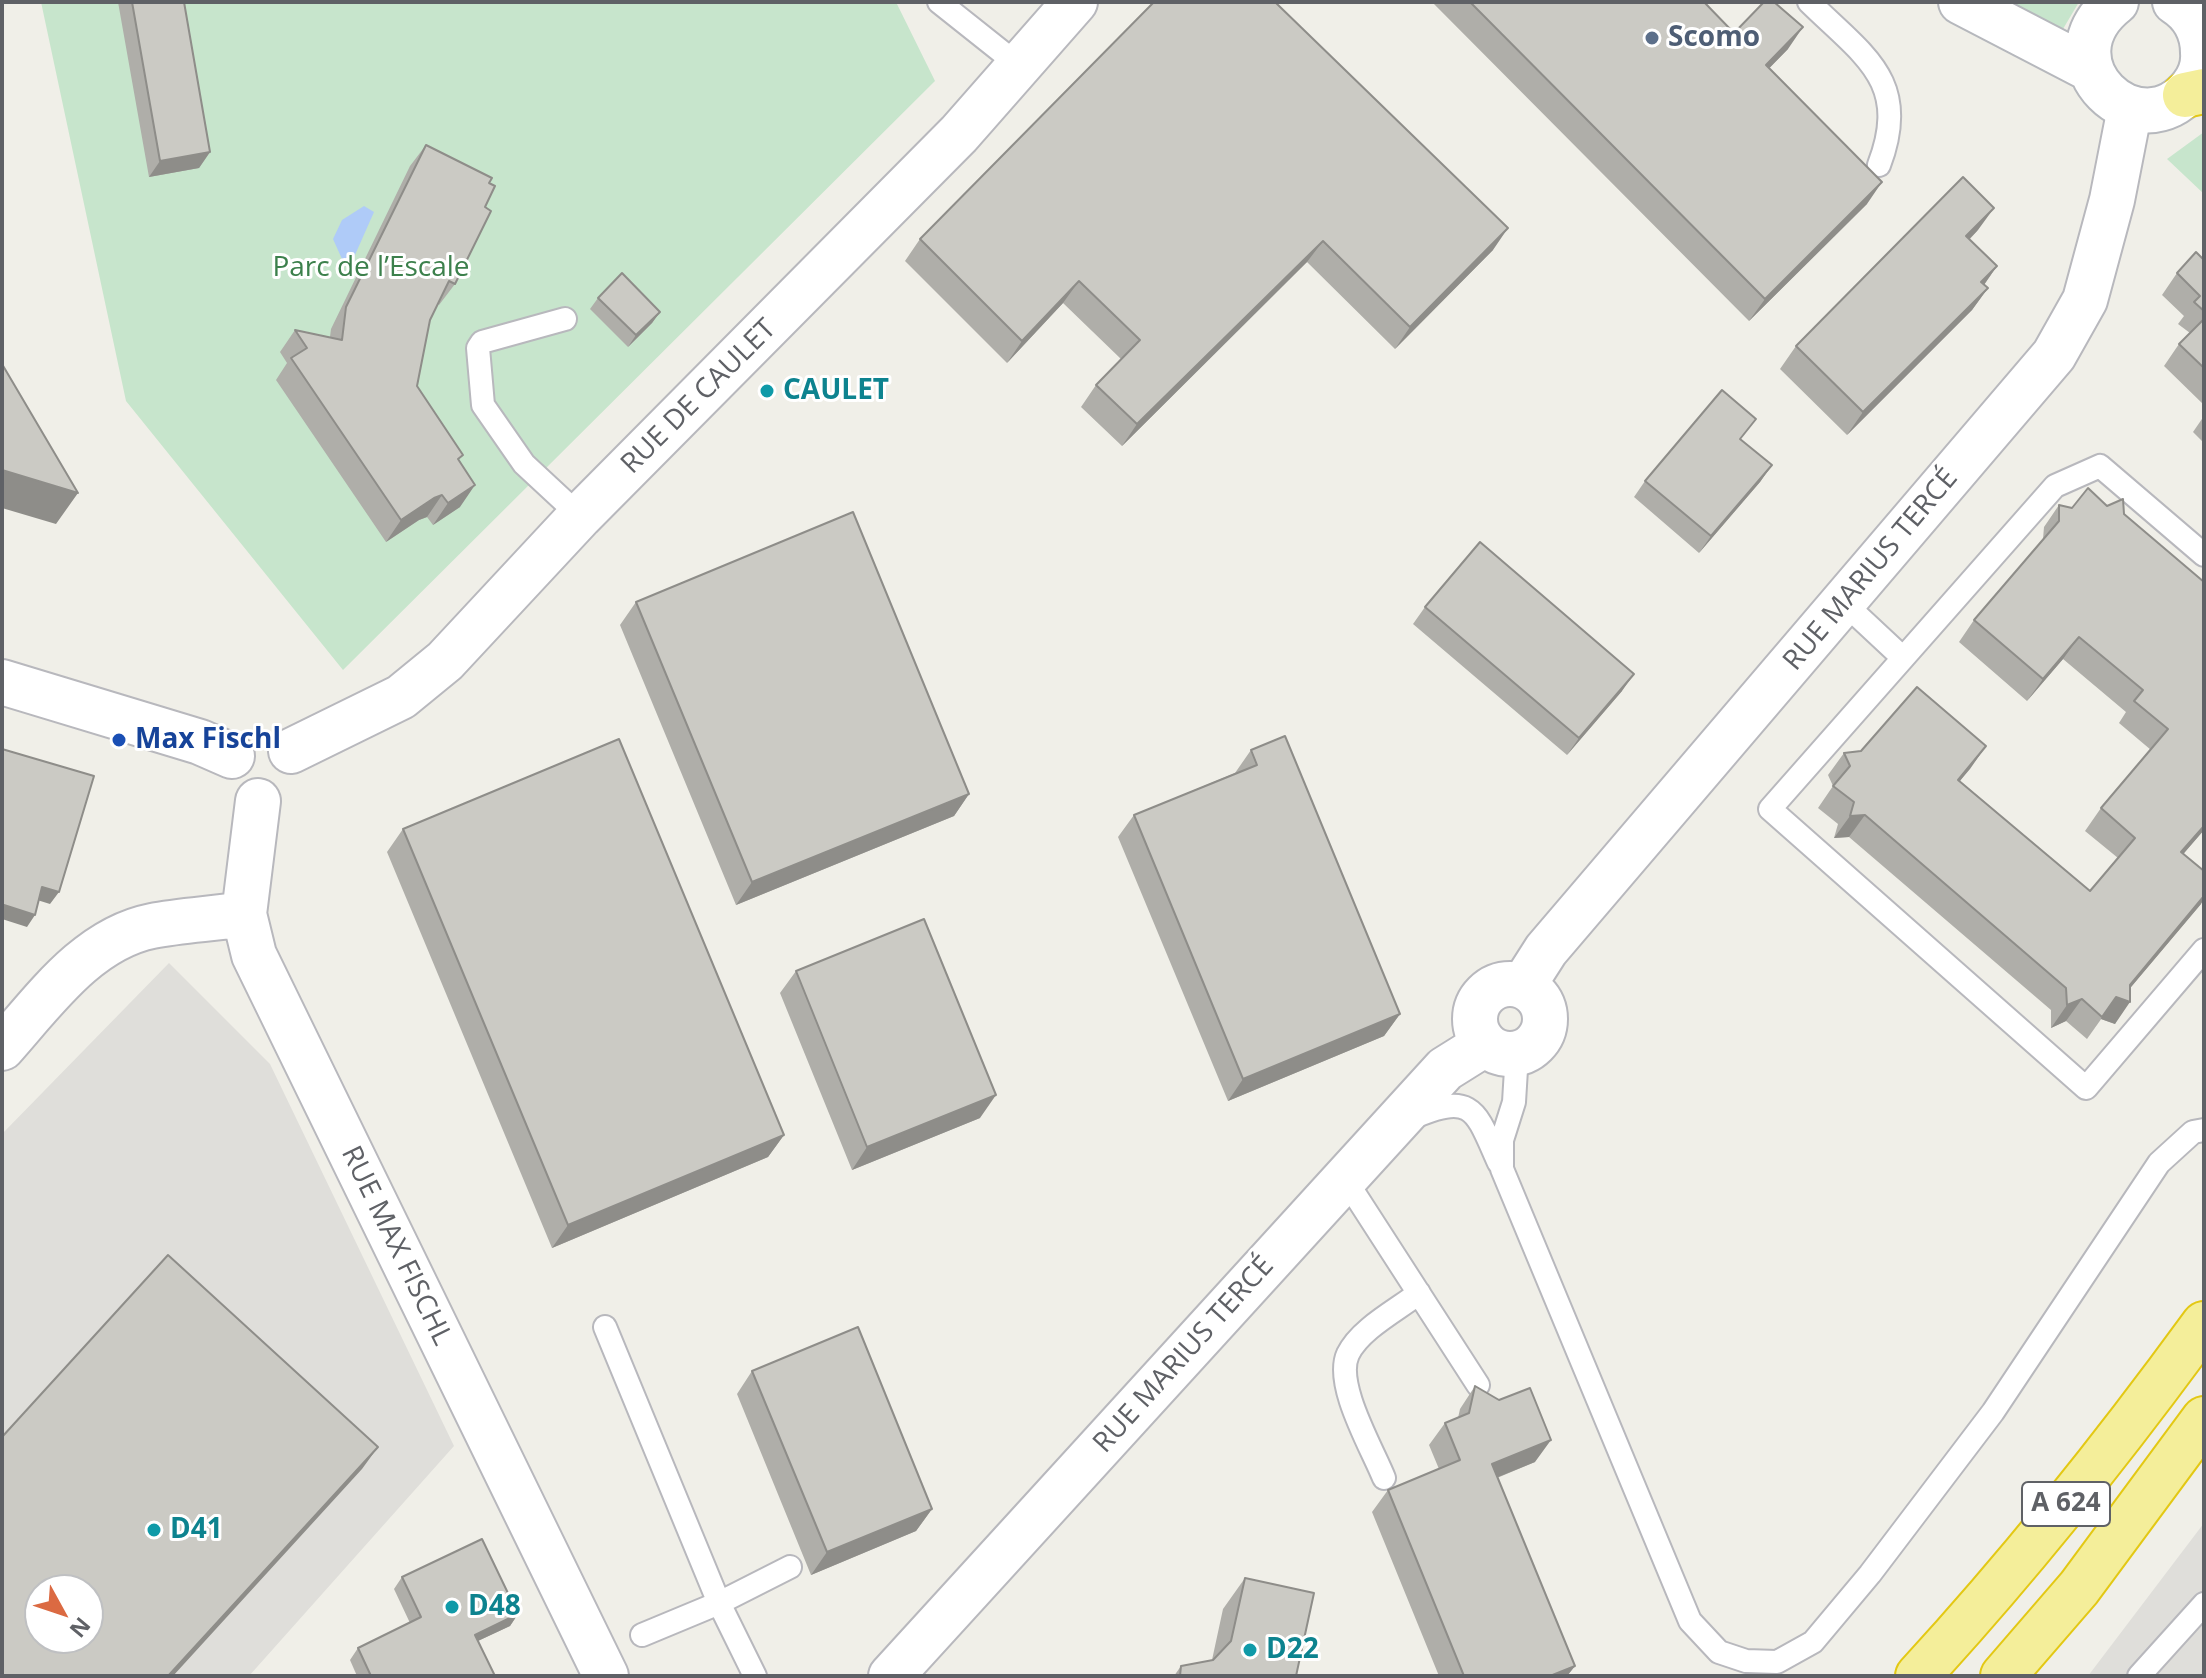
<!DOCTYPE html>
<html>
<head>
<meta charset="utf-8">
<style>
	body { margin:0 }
	#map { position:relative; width:2206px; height:1678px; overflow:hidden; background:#f0efe8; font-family:"Open Sans",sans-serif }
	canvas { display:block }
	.frame { position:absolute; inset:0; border:4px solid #5f6166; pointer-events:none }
	.north { position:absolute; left:24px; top:1574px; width:80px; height:80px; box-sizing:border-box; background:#fff; border:2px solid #bfc0c2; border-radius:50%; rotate:130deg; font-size:22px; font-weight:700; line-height:32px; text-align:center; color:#5f6166 }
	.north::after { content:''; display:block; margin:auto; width:28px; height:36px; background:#db6a42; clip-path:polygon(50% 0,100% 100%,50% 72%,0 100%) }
</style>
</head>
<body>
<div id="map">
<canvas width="2206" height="1678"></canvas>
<div class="frame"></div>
<div class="north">N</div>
</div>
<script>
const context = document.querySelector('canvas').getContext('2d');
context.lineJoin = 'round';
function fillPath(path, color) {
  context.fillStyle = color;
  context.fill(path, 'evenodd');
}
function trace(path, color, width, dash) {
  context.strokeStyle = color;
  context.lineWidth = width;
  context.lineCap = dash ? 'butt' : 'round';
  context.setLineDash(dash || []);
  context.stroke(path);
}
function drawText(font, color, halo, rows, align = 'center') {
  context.font = font + ' "Open Sans",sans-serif';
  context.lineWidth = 6;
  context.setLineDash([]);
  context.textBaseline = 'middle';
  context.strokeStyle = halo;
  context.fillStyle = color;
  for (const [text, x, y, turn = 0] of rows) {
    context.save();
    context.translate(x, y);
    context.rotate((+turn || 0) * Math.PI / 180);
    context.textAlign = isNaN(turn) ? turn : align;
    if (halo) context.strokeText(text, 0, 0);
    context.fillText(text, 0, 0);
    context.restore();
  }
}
const industrial = new Path2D(`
	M169 963 270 1064 454 1446 249 1676H2V1134ZM40 1590H88V1638H40Z
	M2204 1523V1676H2088Z`);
const green = new Path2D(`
	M41 2H896L935 81 343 670 126 401Z
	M2010 2H2079L2063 29Z
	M2204 132V194L2167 159Z`);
const water = new Path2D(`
	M364 206 374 212 351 264 342 259 333 239 342 220Z`);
const lane = new Path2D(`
	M939 2 1017 64
	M1809 2C1864 56 1911 81 1879 165
	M565 319 482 342 478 348 483 405 524 464 580 516
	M2204 555 2100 466 2055 486 1770 809 2086 1088 2204 950
	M1843 602 1903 658
	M1517 1053 1514 1102 1502 1140V1169L1690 1621 1719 1652 1746 1661 1777 1662 1813 1642 1870 1574 1993 1412 2159 1163 2193 1132 2204 1130
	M1414 1117C1474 1091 1476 1112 1499 1163
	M1345 1179 1478 1385
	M605 1327 719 1603 755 1676
	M1384 1478C1372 1448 1334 1384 1348 1354 1360 1329 1397 1310 1419 1293
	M642 1635 719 1603 790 1567
	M2139 1676 2204 1604`);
const street = new Path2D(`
	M2 682 200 742 232 756
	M291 751 401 697 445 661 580 516 959 134 1075 2
	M258 801 244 914 254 955 606 1676
	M1475 1019a35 35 0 1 1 70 0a35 35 0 1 1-70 0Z
	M1523 986 1546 950 2054 355 2085 300 2112 200 2130 108
	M2 1048C44 1001 87 939 152 926 182 920 214 919 244 914
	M891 1676 1445 1069 1485 1044`);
const secondary = new Path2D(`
	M1961 2 2090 69
	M2116 2C2040 62 2139 154 2192 87 2199 78 2204 66 2203 53 2203 31 2194 14 2175 2`);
const highway = new Path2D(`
	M2185 95 2204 91
	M1918 1676C2021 1564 2115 1446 2204 1324
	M2003 1676 2079 1588 2204 1419`);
const wall = new Path2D(`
	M118 2H184L210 152 199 168 149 177Z
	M1154 2 1493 250 1395 349 1307 262 1122 446 1081 407 1096 385 1121 359 1063 303 1007 363 905 261 920 239Z
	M1432 2H1704L1734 33 1788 49 1769 68 1867 204 1749 321Z
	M426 145 489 183 485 207 455 284 439 305 438 304 430 320 417 386 459 461 460 507 433 525 427 517 419 520 386 542 276 380 287 363 280 352 295 330 330 337 331 329 410 166Z
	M1978 230 1969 240 1997 266 1984 285 1988 288 1972 310 1847 435 1780 369 1796 346Z
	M2204 260V405L2164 366 2179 344 2190 333 2178 324 2184 316 2162 295 2177 273Z
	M598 298 660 312 652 323 628 347 590 309Z
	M2204 416V443L2193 432Z
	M1741 440 1772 465 1760 482 1699 553 1634 497 1645 481Z
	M2059 505 2072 508 2107 506 2124 514 2204 582V830L2184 853 2201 904 2130 988 2115 1024 2101 1019 2087 1039 2066 1021 2051 1028V1010L1849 837 1834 838 1838 824 1818 808 1833 786 1828 775 1844 753 1986 746 1960 781 2090 891 2118 858 2085 831 2101 808 2151 750 2119 723 2126 712 2063 659 2027 701 1959 642 1974 620 2043 539 2044 527Z
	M636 602 969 794 954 816 736 905 620 625Z
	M1425 607 1622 691 1567 755 1413 624Z
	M1251 750 1400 1014 1384 1036 1228 1101 1118 837 1134 815 1235 773Z
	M403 829 784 1135 768 1157 552 1248 387 852Z
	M796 971 980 1118 852 1170 780 993Z
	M752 1371 932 1509 916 1531 811 1575 737 1394Z
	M1475 1386 1535 1462 1497 1478 1575 1666 1567 1676H1439L1372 1512 1388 1490 1439 1469 1429 1445 1445 1423 1458 1418 1460 1409Z
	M402 1577 518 1614 510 1626 478 1641 495 1676H357L350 1660 358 1648 410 1623 394 1589Z
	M1245 1578 1296 1676H1174L1181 1666 1212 1660 1223 1609Z`);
const shadedWall = new Path2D(`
	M1803 27 1788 49 1751 87 1766 65Z
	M210 152 199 168 149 177 160 161Z
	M1882 182 1867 204 1749 321 1765 299Z
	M1994 208 1978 230 1950 259 1966 236Z
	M1508 228 1493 250 1395 349 1410 327Z
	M1323 241 1307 262 1122 446 1137 424Z
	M1997 266 1981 289V282Z
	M1079 281 1063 303 1007 363 1022 341Z
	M1988 288 1972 310 1847 435 1863 412Z
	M660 312 652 323 628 347 636 335Z
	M1772 465 1760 482 1699 553 1711 536Z
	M2 470 78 493 56 524 2 508Z
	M475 485 460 507 433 525 448 503Z
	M442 495 427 517 419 520 386 542 401 520 434 498Z
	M2079 637 2063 659 2027 701 2043 679Z
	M1634 674 1622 691 1567 755 1579 738Z
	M1986 746 1970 769 1942 802 1958 780Z
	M969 794 954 816 736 905 752 882Z
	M1865 815 1849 837 1834 838 1850 816Z
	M2204 826V830L2166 874 2181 852Z
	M42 887 59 892 50 904 34 899Z
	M2204 896V899L2201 904 2121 999 2130 1002 2115 1024 2101 1019 2087 1039 2116 997 2130 985Z
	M4 905 35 915 27 927 2 919V907Z
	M2082 999 2066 1021 2051 1028 2067 1005Z
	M1400 1014 1384 1036 1228 1101 1243 1079Z
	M996 1095 980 1118 852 1170 867 1147Z
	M784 1135 768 1157 552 1248 568 1225Z
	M1551 1440 1535 1462 1476 1486 1492 1464Z
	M378 1447 362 1469 173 1676H168Z
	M932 1509 916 1531 811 1575 827 1552Z
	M518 1614 510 1626 467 1646 475 1635Z
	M1575 1666 1567 1676H1550Z`);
const building = new Path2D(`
	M132 2H184L210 152 160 161Z
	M1154 2H1275L1508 228 1410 327 1323 241 1137 424 1096 385 1140 340 1079 281 1022 341 920 239Z
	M1470 2H1704L1734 33 1764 2H1774L1803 27 1766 65 1882 182 1765 299Z
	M426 145 492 178 489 183 495 186 485 207 491 211 455 284 449 281 430 320 417 386 463 455 458 459 475 485 448 503 442 495 434 498 401 520 291 358 307 348 295 330 342 340 346 307Z
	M1963 177 1994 208 1966 236 1997 266 1981 282 1988 288 1863 412 1796 346Z
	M2196 252 2204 260V311L2194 302 2200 296 2177 273Z
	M622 273 660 312 636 335 598 298Z
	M2204 319V368L2179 344Z
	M2 364 78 493 2 470Z
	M1722 390 1756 419 1740 439 1772 465 1711 536 1645 481Z
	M2088 488 2107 506 2123 499 2124 514 2204 582V826L2181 852 2204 871V896L2130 985V1002L2116 997 2102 1017 2082 999 2067 1005 2066 988 1865 815 1850 816 1854 802 1833 786 1850 766 1844 753 1861 751 1917 687 1986 746 1958 780 2090 891 2135 838 2101 808 2168 729 2134 701 2143 690 2079 637 2043 679 1974 620 2059 521V505L2072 508Z
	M853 512 969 794 752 882 636 602Z
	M1480 542 1634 674 1579 738 1425 607Z
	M1285 736 1400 1014 1243 1079 1134 815 1257 765 1251 750Z
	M619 739 784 1135 568 1225 403 829Z
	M2 749 94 776 59 892 42 887 35 915 4 905 2 910Z
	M924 919 996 1095 867 1147 796 971Z
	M168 1255 378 1447 168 1676H2V1437ZM40 1590H88V1638H40Z
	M858 1327 932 1509 827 1552 752 1371Z
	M1475 1386 1499 1400 1530 1388 1551 1440 1492 1464 1575 1666 1550 1676H1464L1388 1490 1460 1460 1445 1423 1469 1413Z
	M482 1539 518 1614 475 1635 495 1676H371L358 1648 421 1617 402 1577Z
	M1245 1578 1314 1593 1296 1676H1180L1181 1666 1213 1660 1231 1641Z`);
const markers = [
	[1652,38,8,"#5c6f8a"],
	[767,391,8,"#0f9aa8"],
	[119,740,8,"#1a4fb4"],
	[154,1530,8,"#0f9aa8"],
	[452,1607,8,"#0f9aa8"],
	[1250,1650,8,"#0f9aa8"]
];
const shields = [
	[2066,1504,88]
];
const shieldNames = [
	["A 624",2066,1504]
];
const serviceNames = [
	["Scomo",1668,38]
];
const parkNames = [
	["Parc de l’Escale",371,268]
];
const cultureNames = [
	["CAULET",783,391],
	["D41",170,1530],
	["D48",468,1607],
	["D22",1266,1650]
];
const streetNames = [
	["RUE DE CAULET",699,397,-45],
	["RUE MARIUS TERCÉ",1871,570,-50],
	["RUE MAX FISCHL",396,1246,64],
	["RUE MARIUS TERCÉ",1184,1355,-48]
];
const transitNames = [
	["Max Fischl",135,740]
];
fillPath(industrial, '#dfdeda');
fillPath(green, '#c7e5cc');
fillPath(water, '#afcbf8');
trace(lane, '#b8b8bd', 26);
trace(street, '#b8b8bd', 48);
trace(secondary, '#b6b8bd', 48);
trace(highway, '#e3c814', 48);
trace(lane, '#fff', 22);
trace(street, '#fff', 44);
trace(secondary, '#fff', 44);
trace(highway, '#f4ee9a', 44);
fillPath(wall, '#afaea9');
fillPath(shadedWall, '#8e8d89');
fillPath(building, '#cbcac4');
trace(building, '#8e8d89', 2);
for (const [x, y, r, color] of markers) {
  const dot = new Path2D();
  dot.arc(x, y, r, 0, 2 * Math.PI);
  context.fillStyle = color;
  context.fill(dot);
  trace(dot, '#fff', 3);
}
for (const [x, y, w] of shields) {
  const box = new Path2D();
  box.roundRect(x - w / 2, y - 22, w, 44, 6);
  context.fillStyle = '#fff';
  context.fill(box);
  trace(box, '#5f6166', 2);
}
drawText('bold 26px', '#5f6166', null, shieldNames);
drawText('bold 28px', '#4e5e75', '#fff', serviceNames, 'left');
drawText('28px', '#3c804c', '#fff', parkNames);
drawText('bold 28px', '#0d838f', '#fff', cultureNames, 'left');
drawText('28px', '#5f6166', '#fff', streetNames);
drawText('bold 28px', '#164399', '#fff', transitNames, 'left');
</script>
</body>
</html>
